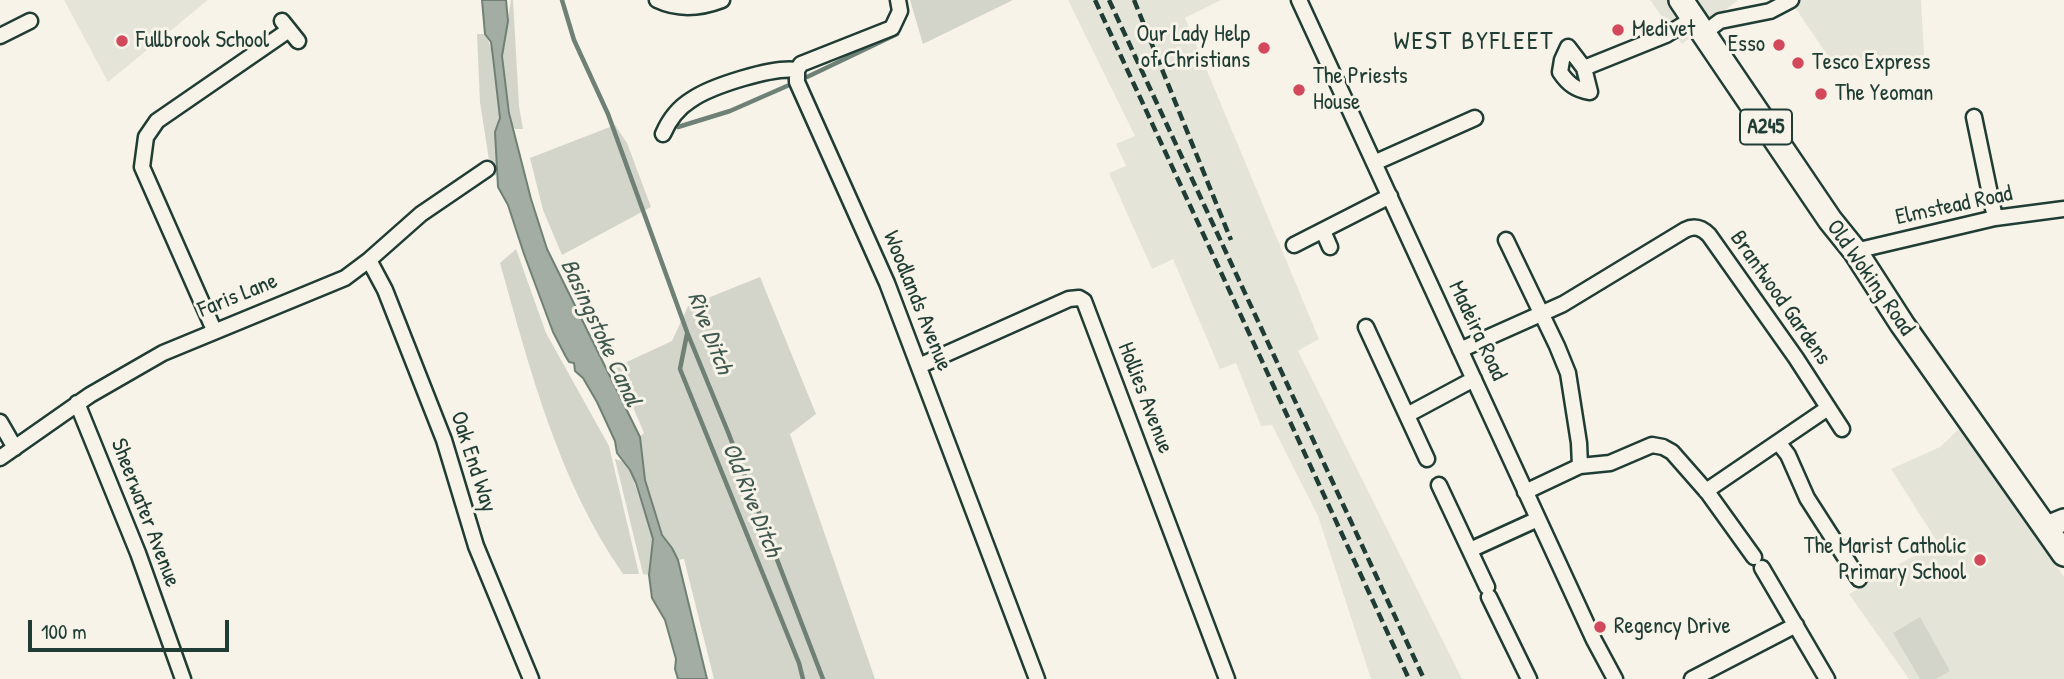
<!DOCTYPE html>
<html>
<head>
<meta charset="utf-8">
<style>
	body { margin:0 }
	#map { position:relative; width:2064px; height:679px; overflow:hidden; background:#f7f3e8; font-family:"Patrick Hand",sans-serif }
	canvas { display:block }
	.scale { position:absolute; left:28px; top:620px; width:201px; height:32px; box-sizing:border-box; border:4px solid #1f3d34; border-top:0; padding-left:9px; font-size:21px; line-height:24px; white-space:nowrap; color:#1f3d34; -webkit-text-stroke:5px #f7f3e8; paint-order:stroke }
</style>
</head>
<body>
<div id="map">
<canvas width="2064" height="679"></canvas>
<div class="scale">100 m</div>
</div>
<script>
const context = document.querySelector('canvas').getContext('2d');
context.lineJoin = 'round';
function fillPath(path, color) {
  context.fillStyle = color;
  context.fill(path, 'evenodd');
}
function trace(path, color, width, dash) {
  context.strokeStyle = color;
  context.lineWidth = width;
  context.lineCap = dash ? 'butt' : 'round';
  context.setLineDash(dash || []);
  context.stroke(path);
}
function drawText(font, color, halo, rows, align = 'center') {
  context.font = font + ' "Patrick Hand",sans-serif';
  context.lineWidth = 6;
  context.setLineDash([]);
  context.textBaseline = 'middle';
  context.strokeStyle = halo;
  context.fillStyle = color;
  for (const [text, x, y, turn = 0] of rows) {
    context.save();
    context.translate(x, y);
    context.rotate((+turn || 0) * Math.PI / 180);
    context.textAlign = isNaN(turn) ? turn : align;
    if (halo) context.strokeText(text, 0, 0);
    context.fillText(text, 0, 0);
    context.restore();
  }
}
const built = new Path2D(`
	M64 0H208L108 82Z
	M1068 0H1221L1185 18 1319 339 1298 351 1462 679H1371L1318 516 1272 425 1261 426 1236 363 1220 369 1173 259 1152 269 1109 173 1126 166 1116 144 1135 136Z
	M1650 0H1738L1682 44Z
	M1790 0H1921L1924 55 1838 71Z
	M1960 428 2064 577V679H1909L1849 594 1868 583V581L1938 543 1891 469 1940 447Z`);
const green = new Path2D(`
	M511 0H513L519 106 523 129H515L512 125 502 56Z
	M910 0H1013L923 44Z
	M477 34H485C495 48 501 103 499 121 499 128 496 131 496 137 496 150 497 163 496 176L491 173 480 102Z
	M615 125 627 143 651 207 562 255 543 210 530 158Z
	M516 249 546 333 609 446 639 574H623C559 482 530 370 500 263Z
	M760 277 816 414 790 434 875 679H714L684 559 678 560 672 548 662 535 645 480 640 437 644 433 616 367 672 341 688 306Z
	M615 459 622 461 630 470 653 539 649 575 643 574Z
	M1920 617 1950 671 1936 679H1920L1893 633Z`);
const water = new Path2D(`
	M482 0H506L508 21 502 56 509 113 531 199 547 249 640 437 645 480 662 535 672 548 678 560 707 679H678L675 669 676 659 665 620 652 598 649 575 653 539 636 483 630 470 617 453 615 441 597 402 583 378 575 371 574 363 569 362 566 357 553 332 524 254 508 205 498 187 495 132 500 118 493 57 491 42 485 34Z`);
const stream = new Path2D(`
	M562 0 574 40 608 114 687 332 728 432 823 679
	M807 77 897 34
	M678 127 730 111 787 86
	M687 334 680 369 799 663 803 679`);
const street = new Path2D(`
	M657 0C678 10 701 8 722 0
	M898 0 900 11 892 28 801 64 797 70V82L887 283 1037 679
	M1299 0 1594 640 1615 679
	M282 21 298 41
	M1704 33 1720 21 1770 11 1791 0
	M0 36 30 21
	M1584 68 1568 47 1562 60 1560 72C1568 84 1576 90 1590 92L1584 68 1666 35 1694 18
	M1974 117 1995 218
	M663 134C669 120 678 108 691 100 711 86 774 66 797 70
	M1374 163 1475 118
	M1323 231 1330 247
	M1506 240 1557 346 1568 373 1579 443 1580 466
	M1294 245 1390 196
	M1855 251 1995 218 2064 209
	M369 260 385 290 444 440 476 546 531 679
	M1366 327 1427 459
	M214 330 142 167 146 137 157 121 289 30
	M1460 350 1563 304 1685 230C1695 225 1702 228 1709 235L1796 358 1842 429
	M919 366 1069 299 1079 298 1084 301 1227 679
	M77 403 138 553 183 679
	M1407 415 1474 379
	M0 422 15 448
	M1778 442 1788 455 1807 498 1859 579
	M0 458 90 395 163 353 345 278 369 260 421 214 487 169
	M1439 485 1487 587
	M1706 491 1828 408
	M1525 492 1580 466 1610 463 1652 445 1663 447 1672 452 1708 493 1754 557
	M1470 550 1538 519
	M1762 568 1827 679
	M1489 597 1529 679
	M1692 679 1796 625`);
const secondary = new Path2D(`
	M2047 527 2064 520`);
const primary = new Path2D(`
	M1681 0 1830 220 1855 251 1902 324 2064 554`);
const rail = new Path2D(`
	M1095 0 1409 679
	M1109 0 1424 679
	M1134 0 1231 240`);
const markers = [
	[1618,30,7,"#d1495b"],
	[122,41,7,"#d1495b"],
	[1779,45,7,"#d1495b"],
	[1264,48,7,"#d1495b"],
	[1798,63,7,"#d1495b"],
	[1299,90,7,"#d1495b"],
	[1821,94,7,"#d1495b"],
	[1980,560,7,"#d1495b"],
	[1600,627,7,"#d1495b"]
];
const shields = [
	[1766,127,52]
];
const shieldNames = [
	["A245",1766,127]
];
const poiNames = [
	["Medivet",1632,30],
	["Our Lady Help",1250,35,"right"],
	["of Christians",1250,61,"right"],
	["Fullbrook School",136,41],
	["Esso",1765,45,"right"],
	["Tesco Express",1812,63],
	["The Priests",1313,77],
	["House",1313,103],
	["The Yeoman",1835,94],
	["The Marist Catholic",1966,547,"right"],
	["Primary School",1966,573,"right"],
	["Regency Drive",1614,627]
];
const streetNames = [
	["Elmstead Road",1954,206,-12],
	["Old Woking Road",1870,278,55],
	["Faris Lane",238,296,-22],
	["Brantwood Gardens",1780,298,55],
	["Woodlands Avenue",917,301,68],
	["Madeira Road",1477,331,65],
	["Hollies Avenue",1145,398,69],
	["Oak End Way",473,462,72],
	["Sheerwater Avenue",145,513,69]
];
const waterNames = [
	["Basingstoke Canal",600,333,65],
	["Rive Ditch",709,333,69],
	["Old Rive Ditch",751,500,68]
];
const quarterNames = [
	["WEST BYFLEET",1474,42]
];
fillPath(built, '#e5e4d9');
fillPath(green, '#d3d5ca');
fillPath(water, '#a4ada3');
trace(water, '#6f8077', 2);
trace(stream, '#6f8077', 4.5);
trace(street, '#1f3d34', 19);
trace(secondary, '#1f3d34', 26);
trace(primary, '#1f3d34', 28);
trace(street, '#f7f3e8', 14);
trace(secondary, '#f7f3e8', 21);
trace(primary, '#f7f3e8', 23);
trace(rail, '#1f3d34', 4.5, [10, 5]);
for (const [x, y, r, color] of markers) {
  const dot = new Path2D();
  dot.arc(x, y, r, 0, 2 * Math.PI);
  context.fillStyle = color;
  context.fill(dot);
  trace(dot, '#f7f3e8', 2.5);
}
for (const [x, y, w] of shields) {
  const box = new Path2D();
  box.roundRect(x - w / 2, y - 17.5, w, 35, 5);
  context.fillStyle = '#f7f3e8';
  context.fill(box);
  trace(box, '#1f3d34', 2);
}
drawText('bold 21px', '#1f3d34', null, shieldNames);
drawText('23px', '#1f3d34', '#f7f3e8', poiNames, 'left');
drawText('23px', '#1f3d34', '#f7f3e8', streetNames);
drawText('italic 24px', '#405950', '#f7f3e8', waterNames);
context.letterSpacing = '2px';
drawText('26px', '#1f3d34', '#f7f3e8', quarterNames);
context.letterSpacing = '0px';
</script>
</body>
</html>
